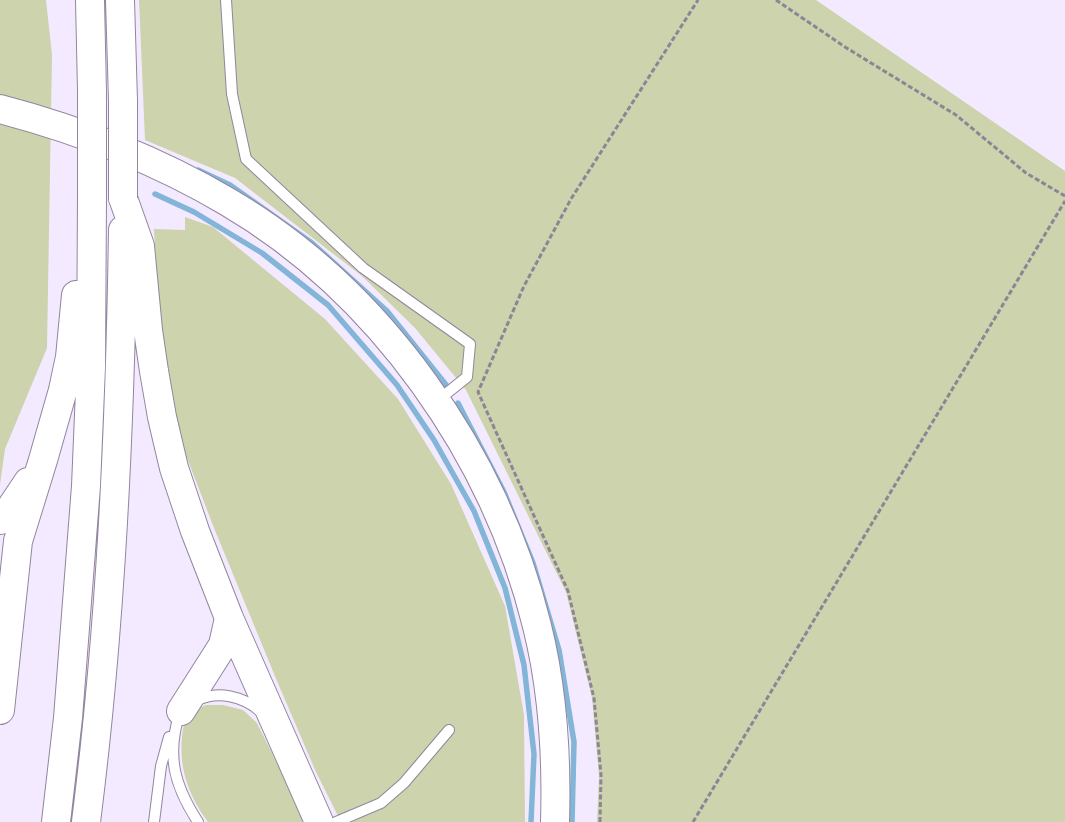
<!DOCTYPE html>
<html>
<head>
<meta charset="utf-8">
<style>
	body { margin:0 }
	canvas { display:block; background:#f4eaff }
</style>
</head>
<body>
<canvas width="1065" height="822"></canvas>
<script>
const context = document.querySelector('canvas').getContext('2d');
context.lineJoin = 'round';
function fillPath(path, color) {
  context.fillStyle = color;
  context.fill(path, 'evenodd');
}
function trace(path, color, width, dash) {
  context.strokeStyle = color;
  context.lineWidth = width;
  context.lineCap = dash ? 'butt' : 'round';
  context.setLineDash(dash || []);
  context.stroke(path);
}
const green = new Path2D(`
	M0 0H46L52 55 47 348 5 449 0 485Z
	M139 0H816L1065 171V822H597L599 776 592 698 566 592 466 390 415 328 362 276 235 178 145 140Z
	M185 217 213 227 325 319 398 399 451 484 505 606 524 715 525 822H341L316 772 277 681 214 528 184 450 168 378 158 301 154 229 185 230Z
	M206 705H223L243 710 257 723 306 822H208C189 796 179 769 182 737 183 728 184 719 192 712 195 709 202 707 206 705Z`);
const stream = new Path2D(`
	M198 170 230 185 312 243 387 311 447 386
	M155 194 194 212 262 253 328 305 397 385 434 440 474 511 505 588 524 665 534 754 531 822
	M458 403 504 492 533 563 559 650 574 742 572 822`);
const path = new Path2D(`
	M776 0 845 47 956 115 1026 173 1065 196
	M600 822 601 775 594 698 568 591 478 392 524 286 571 199 698 0
	M693 822 1065 201`);
const lane = new Path2D(`
	M226 0 232 94 246 159 363 268 470 344 467 377 437 401
	M196 701C217 690 244 696 261 712
	M180 712C166 755 174 785 198 822
	M154 822 161 766 169 737
	M336 822 381 803 404 783 449 730`);
const secondary = new Path2D(`
	M0 109C80 130 157 160 228 202 381 292 495 455 537 626 553 690 557 756 555 822`);
const highway = new Path2D(`
	M90 0 92 92
	M120 0 123 101
	M123 198 140 246 148 330 154 371 162 417 174 468 195 531 229 618 319 822
	M0 520 10 509 28 482
	M0 710 18 541 43 460 63 390 70 357 76 295
	M181 711 223 645 229 618
	M56 822 68 718 86 486 91 367 92 195
	M86 822C111 626 120 428 123 230`);
const highwayBridge = new Path2D(`
	M92 92V195
	M123 101V198`);
fillPath(green, '#cdd3ac');
trace(stream, '#82b5d7', 5.5);
trace(lane, '#92859e', 12);
trace(secondary, '#92859e', 30);
trace(highway, '#92859e', 30);
trace(path, '#8d8595', 3, [5, 2.5]);
trace(lane, '#fff', 10);
trace(secondary, '#fff', 28);
trace(highway, '#fff', 28);
trace(highwayBridge, '#92859e', 30, []);
trace(highwayBridge, '#fff', 28);
</script>
</body>
</html>
